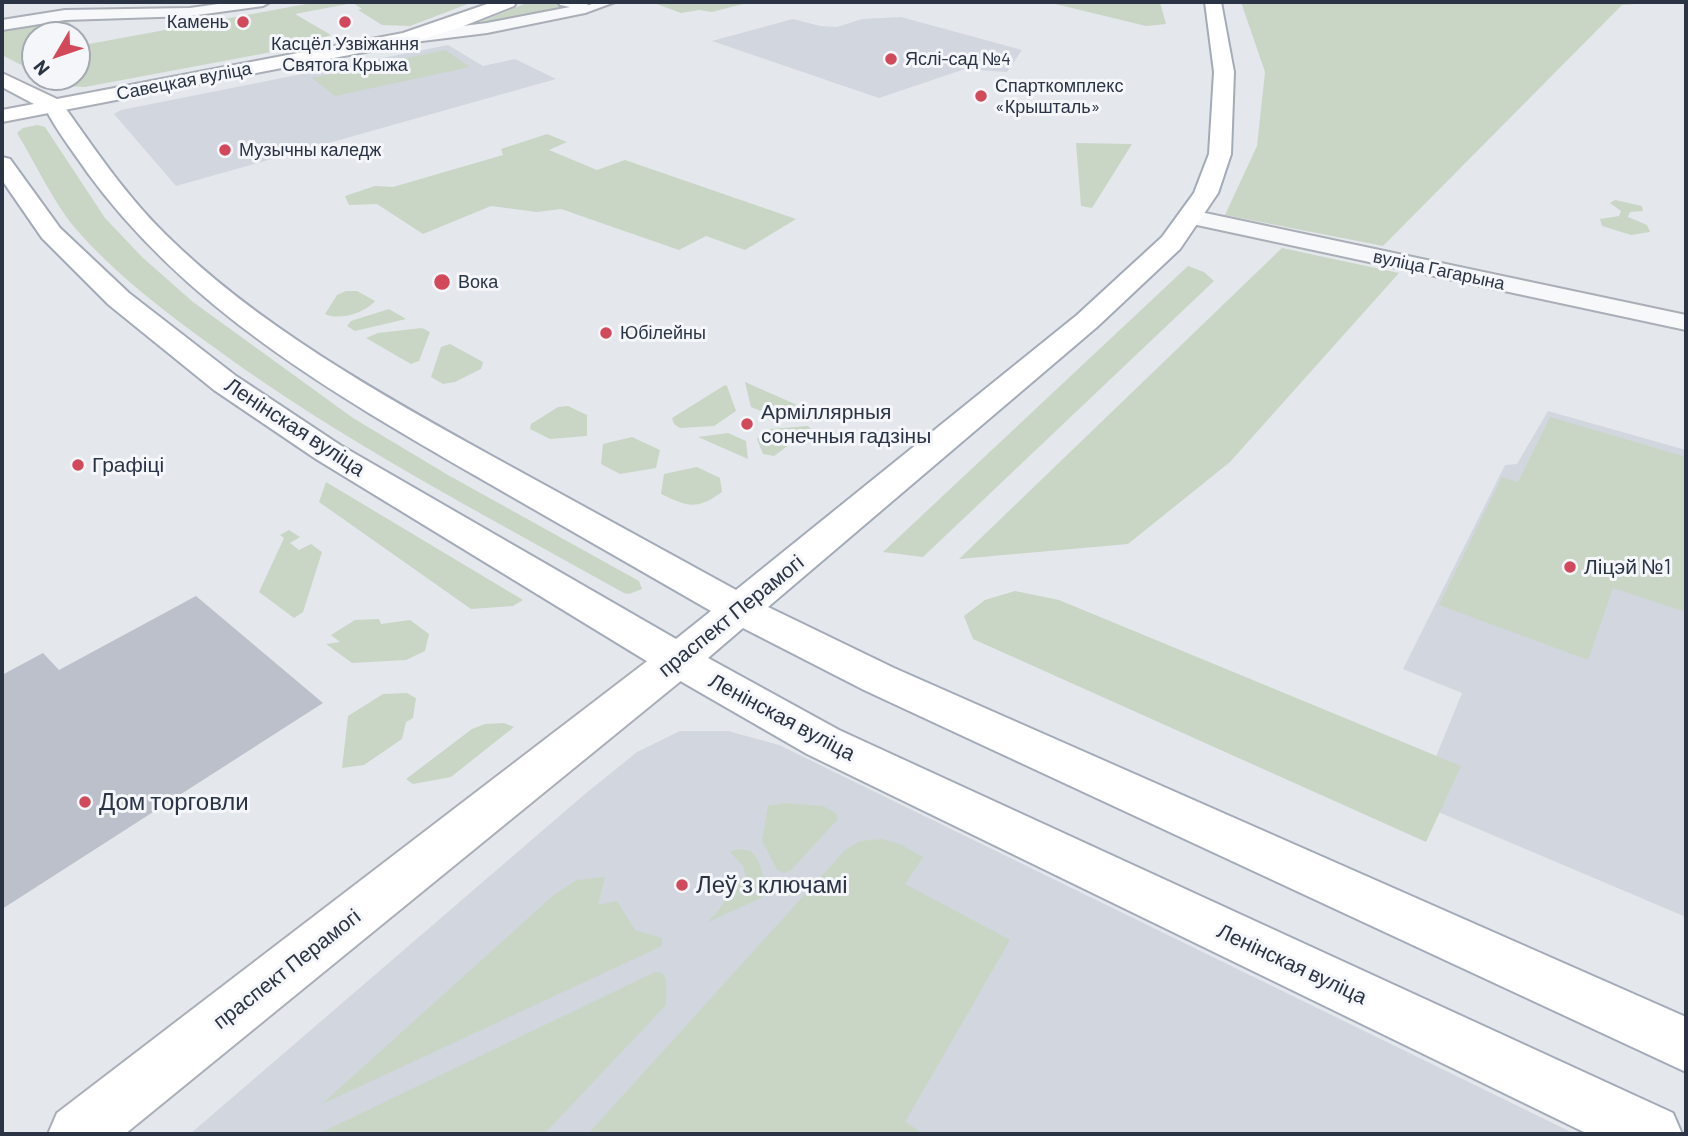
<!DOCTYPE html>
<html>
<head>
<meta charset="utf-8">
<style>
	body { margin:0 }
	#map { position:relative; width:1688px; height:1136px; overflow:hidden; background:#e4e7ec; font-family:Barlow,sans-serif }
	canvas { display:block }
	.frame { position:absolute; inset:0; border:4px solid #2b3445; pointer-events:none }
	.north { position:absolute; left:21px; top:21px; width:70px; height:70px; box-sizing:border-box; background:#f4f6f9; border:2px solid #a4a8b1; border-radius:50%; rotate:231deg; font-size:19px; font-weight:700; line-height:28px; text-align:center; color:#2b3445 }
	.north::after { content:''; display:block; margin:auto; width:24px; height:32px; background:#d1495b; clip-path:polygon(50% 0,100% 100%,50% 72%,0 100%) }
</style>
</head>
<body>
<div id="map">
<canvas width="1688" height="1136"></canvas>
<div class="frame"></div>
<div class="north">N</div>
</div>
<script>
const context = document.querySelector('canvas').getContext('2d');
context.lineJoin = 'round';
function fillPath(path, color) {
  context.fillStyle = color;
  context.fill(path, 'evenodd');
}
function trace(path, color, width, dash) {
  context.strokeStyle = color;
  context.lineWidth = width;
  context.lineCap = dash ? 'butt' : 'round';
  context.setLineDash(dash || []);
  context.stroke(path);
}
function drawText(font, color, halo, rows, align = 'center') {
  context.font = font + ' Barlow,sans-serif';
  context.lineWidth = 6;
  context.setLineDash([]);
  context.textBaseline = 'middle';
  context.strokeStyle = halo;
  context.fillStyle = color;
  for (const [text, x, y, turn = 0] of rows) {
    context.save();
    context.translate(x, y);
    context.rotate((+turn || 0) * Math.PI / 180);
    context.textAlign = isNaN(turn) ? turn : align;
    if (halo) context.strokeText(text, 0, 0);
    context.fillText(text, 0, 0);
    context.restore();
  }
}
const built = new Path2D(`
	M901 17 1022 50 1007 72 965 69 879 98 712 41 793 19 820 26 837 27 862 19Z
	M448 45 483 66 515 59 556 79 176 186 114 114 121 110Z
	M1548 411 1686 450V917L1417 803 1462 693 1403 669 1505 465 1517 464Z
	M680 731H728L779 745 1575 1134H190L585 794 637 752Z`);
const green = new Path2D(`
	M317 2H473L410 26 382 25 358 10 362 9 353 3 295 14 331 35 293 48 85 87 64 86 45 77H77V35H35V72L2 55V27L47 19H66L89 44Z
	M529 2 556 3 565 8 475 24Z
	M666 2H751L712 12 699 10 681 13 654 3Z
	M1047 2H1160L1166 24 1146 26Z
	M1241 2H1664L1622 5 1383 246 1225 215 1257 146 1265 72Z
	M445 50 470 67 335 96 312 78Z
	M37 125 45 127 105 218 142 257 193 302 353 418 448 475 639 581 642 589 629 594 624 593C485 515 343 442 215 348 165 312 115 274 75 228 54 203 34 161 17 133L23 128Z
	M547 134 567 142 549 150 597 170 625 160 796 219 745 250 706 236 679 250 561 209 537 212 491 206 423 234 377 204 349 205 345 196 375 186 393 187 503 155 501 149Z
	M1076 143 1132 144 1092 208 1081 206Z
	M1615 200 1642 206 1643 211 1630 212 1628 217 1647 225 1650 232 1631 235 1602 226 1600 219 1619 216 1621 211 1610 203Z
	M1282 248 1399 273 1230 462 1128 544 959 559Z
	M1188 266 1204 272 1214 281 923 557 883 552Z
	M346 291H357L375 301C365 313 339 321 325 314L337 295Z
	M389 309 406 319 355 331 347 326 351 321Z
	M422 328 430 332 419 361 411 364 366 338 378 333Z
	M450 344 483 362 481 369 455 382 443 384 431 377 441 347Z
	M745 382 822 416 783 420 751 407Z
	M725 385 727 386 736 411 714 426 680 428 674 424 672 418Z
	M568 406 587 415V436L550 439 530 429 531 424 558 407Z
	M1550 417 1686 457V612L1613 588 1588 660 1439 605 1502 477 1518 482Z
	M808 426 811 429 774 456 763 454 757 439 771 429Z
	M728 433 746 441 748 459 698 437Z
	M632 437 660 450 656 468 620 474 601 464 603 444Z
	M697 467 720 478 722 492C697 510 688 507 661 494L664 474Z
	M326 482 523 600 513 606 471 609 319 502Z
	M289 530 300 537 290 543 299 550 311 544 322 552 303 612 294 618 259 592 284 538 280 535Z
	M1015 591 1059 600 1461 766 1426 842 973 639 964 616 985 600Z
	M379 619 381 624 410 620 429 634 425 651 406 660 352 663 326 644 340 642 331 635 355 620Z
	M407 693 416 698 413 718 406 722 402 739 364 765 342 768 348 716 383 694Z
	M504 723 514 727 451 777 413 784 406 779 472 729 485 724Z
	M785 803 823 806 836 813 838 819 791 870 784 873 777 870 762 841 768 806Z
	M882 839 900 844 923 857 905 884 1010 940 905 1122 924 1134H588L845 850 860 841Z
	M738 849C742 850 746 850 750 851 761 857 768 888 761 898L708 922C721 909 727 901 728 882L746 877 743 866 730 852Z
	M605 877 598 905 617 901 635 930 662 938V946L322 1104 555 894 577 880Z
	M655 972 662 973 666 979V1005L544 1134H318Z`);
const building = new Path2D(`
	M196 596 323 703 2 909V675L43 653 59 670Z`);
const pedestrian = new Path2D(`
	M597 2H615L585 13 579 9Z`);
const minor = new Path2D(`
	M232 2H270L263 6 190 16 65 20 2 30V20L65 10 190 8Z
	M558 2H585L592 9 585 13 487 33 406 43 398 38 406 33 487 23 570 7 560 5Z
	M1191 210 1686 315V330L1183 222 1180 217 1183 212Z`);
const secondary = new Path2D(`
	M493 2H516L514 6 461 27 406 44 2 122V110L34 104 2 87V73L57 99 403 33Z
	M678 645 693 649 699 660 693 671 125 1134H48L57 1113 663 649Z`);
const primary = new Path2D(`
	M1205 2H1221L1234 72 1231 154 1218 193 1180 249 1097 327 768 607 894 668 1686 1017V1072L864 690 743 628 708 658 839 730 1673 1113 1682 1134H1588L807 754 663 671 316 459 214 390 109 305 42 238 2 180V157L10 159 60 228 129 293 236 376 340 445 676 639 711 611C633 566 554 521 476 476 332 393 187 309 87 172 72 150 56 130 44 106L47 102H61C94 148 125 195 166 235 257 325 378 393 490 455 572 500 654 545 736 590L1077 315 1162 237 1194 193 1209 154 1214 72Z`);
const markers = [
	[243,22,7,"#d1495b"],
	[345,22,7,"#d1495b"],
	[891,59,7,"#d1495b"],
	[981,96,7,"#d1495b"],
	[225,150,7,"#d1495b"],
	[442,282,9,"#d1495b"],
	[606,333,7,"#d1495b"],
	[747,424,7,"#d1495b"],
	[78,465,7,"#d1495b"],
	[1570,567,7,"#d1495b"],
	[85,802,7,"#d1495b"],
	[682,885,7,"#d1495b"]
];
const farPoinames = [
	["Камень",229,22,"right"],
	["Касцёл Узвіжання",345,44,"center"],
	["Святога Крыжа",345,65,"center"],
	["Яслі-сад №4",905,59],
	["Спарткомплекс",995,86],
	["«Крышталь»",995,107],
	["Музычны каледж",239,150],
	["Вока",458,282],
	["Юбілейны",620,333]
];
const farStreetnames = [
	["Савецкая вуліца",184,81,-11],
	["вуліца Гагарына",1439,270,12]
];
const poiNames = [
	["Арміллярныя",761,412],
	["сонечныя гадзіны",761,436],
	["Графіці",92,465],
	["Ліцэй №1",1584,567]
];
const streetNames = [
	["Ленінская вуліца",295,427,33],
	["праспект Перамогі",731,616,-39],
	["Ленінская вуліца",782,717,28],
	["Ленінская вуліца",1292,964,25],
	["праспект Перамогі",287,969,-38]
];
const nearPoinames = [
	["Дом торговли",99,802],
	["Леў з ключамі",696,885]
];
fillPath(built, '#d2d6de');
fillPath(green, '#c9d6c5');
fillPath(building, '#bbc0ca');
trace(pedestrian, '#a9aeb7', 4);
trace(minor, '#a9aeb7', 4);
trace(secondary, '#a9aeb7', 4);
trace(primary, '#a3abb8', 4);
fillPath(pedestrian, '#f7f8fa');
fillPath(minor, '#f7f8fa');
fillPath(secondary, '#fff');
fillPath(primary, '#fff');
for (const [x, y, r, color] of markers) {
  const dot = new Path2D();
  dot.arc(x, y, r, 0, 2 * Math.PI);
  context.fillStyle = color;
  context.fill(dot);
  trace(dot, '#f4f6f9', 2.5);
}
drawText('18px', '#2b3445', '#f4f6f9', farPoinames, 'left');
drawText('18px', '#2b3445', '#f4f6f9', farStreetnames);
drawText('21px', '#2b3445', '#f4f6f9', poiNames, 'left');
drawText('21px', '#2b3445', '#f4f6f9', streetNames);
drawText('24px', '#2b3445', '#f4f6f9', nearPoinames, 'left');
</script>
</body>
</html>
